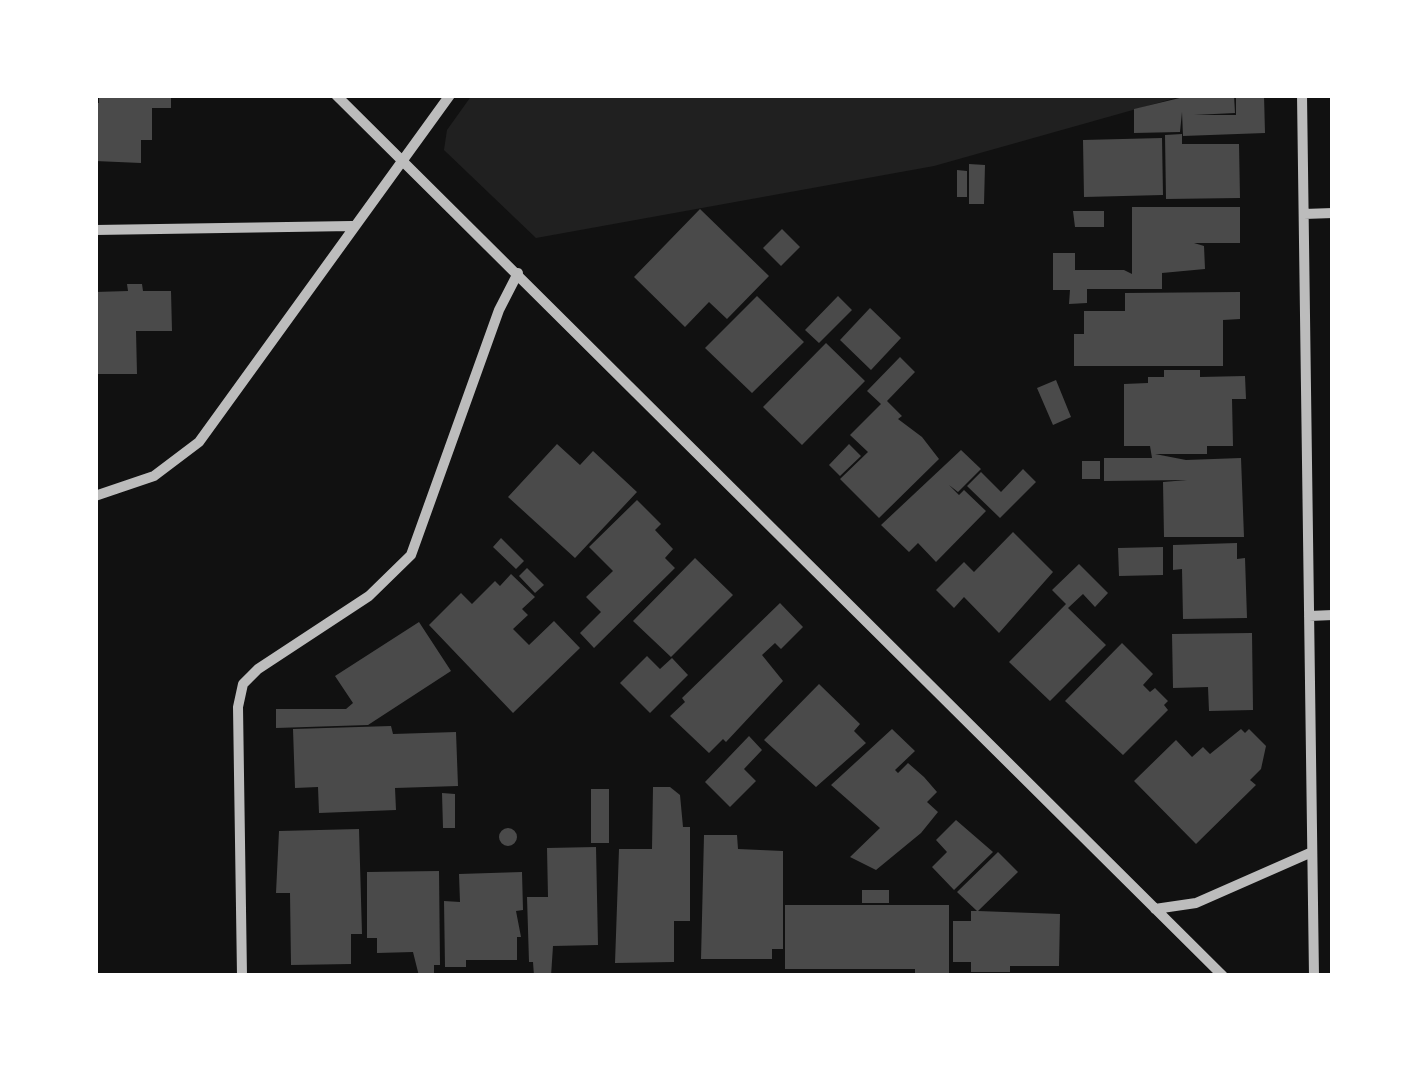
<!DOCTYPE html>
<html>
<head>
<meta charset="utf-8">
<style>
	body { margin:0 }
	#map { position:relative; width:1428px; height:1071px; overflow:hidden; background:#111; font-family:Manrope,sans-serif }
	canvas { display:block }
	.frame { position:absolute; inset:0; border:98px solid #fff; pointer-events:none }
</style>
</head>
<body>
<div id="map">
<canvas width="1428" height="1071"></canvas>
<div class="frame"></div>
</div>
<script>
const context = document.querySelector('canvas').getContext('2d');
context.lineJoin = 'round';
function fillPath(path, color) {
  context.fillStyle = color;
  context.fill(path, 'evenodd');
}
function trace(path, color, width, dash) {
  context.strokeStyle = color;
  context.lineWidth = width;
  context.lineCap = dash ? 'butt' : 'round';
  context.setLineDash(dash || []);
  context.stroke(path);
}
const green = new Path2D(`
	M472 95H1186L934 166 536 238 444 150 447 130Z`);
const building = new Path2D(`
	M99 95H171V108H152V140H141V163L95 161V103H99Z
	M1192 95H1234L1235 113 1194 115H1236V95H1264L1265 133 1183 136 1182 112 1180 132 1134 133V109Z
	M1182 134V144H1239L1240 198 1166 199 1165 135Z
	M1162 138 1163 195 1084 197 1083 140Z
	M969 164 985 165 984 204H969Z
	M957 170 967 171V197H957Z
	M1132 207H1240V243H1194L1204 246 1205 269 1162 273V289H1087V303L1069 304 1070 290H1053V253H1075V270H1124L1132 274Z
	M700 209 769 276 727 319 709 302 685 327 634 277Z
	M1073 211H1104V227H1075Z
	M782 229 800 247 781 266 763 248Z
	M127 284H142L143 291H171L172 331H136L137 374H95V292L128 291Z
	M1240 292V319L1223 320V366H1074V334H1084V311H1125V293Z
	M757 296 804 342 752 393 705 348Z
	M838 296 852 310 819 343 805 330Z
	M870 308 901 338 871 370 840 340Z
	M826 343 865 381 802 445 763 407Z
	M900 357 915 372 887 401 902 416 898 419 922 437 939 459 879 518 840 479 868 452 850 435 881 404 867 391Z
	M1164 370H1200V377L1245 376 1246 399H1232L1233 446H1207V454H1155L1186 460 1241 458 1244 537H1164L1163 482 1187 480 1104 481V458H1152L1150 446H1124V384L1148 383V377H1164Z
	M1056 380 1071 417 1053 425 1037 388Z
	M557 444 580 465 593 451 637 492 575 558 508 497Z
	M849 444 861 456 840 476 829 465Z
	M961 450 981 469 958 492 949 485 959 495 964 490 986 511 936 562 918 543 909 552 881 525Z
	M1082 461H1100V479H1082Z
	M1023 469 1036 482 1000 518 967 486 981 472 1001 492Z
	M637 500 661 524 655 530 673 549 665 558 675 568 594 648 580 633 601 612 586 597 613 571 589 547Z
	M1013 532 1053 572 999 633 964 597 954 608 936 590 964 562 974 572Z
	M501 538 524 561 516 569 493 547Z
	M1237 543V559L1245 558 1247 618 1183 619 1182 569 1173 570V545Z
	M1163 547V575L1119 576 1118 548Z
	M695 558 733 595 671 657 633 621Z
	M1079 564 1108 593 1095 607 1083 594 1068 608 1106 645 1050 701 1009 662 1066 604 1052 590Z
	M527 568 544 585 535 593 519 576Z
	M511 574 535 597 522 609 528 615 513 629 529 645 554 621 580 648 513 713 429 625 461 593 472 604 495 581 500 586Z
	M780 603 803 627 781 649 775 643 762 655 783 681 726 742 723 739 709 753 670 716 685 702 682 698Z
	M419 622 451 671 368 725 276 728V709H346L353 703 335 676Z
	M1252 633 1253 710 1209 711 1208 687 1173 688 1172 634Z
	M1122 643 1153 674 1143 685 1150 692 1155 688 1168 701 1164 705 1168 710 1123 755 1065 701Z
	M647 656 660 669 672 658 688 675 650 713 620 683Z
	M819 684 860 724 854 731 866 743 816 787 764 740Z
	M391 726 393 734 456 732 458 786 395 788 396 810 319 813 318 787 295 788 293 729Z
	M892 729 915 751 895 770 898 773 908 763 924 777 937 792 927 802 938 812 921 833 876 870 850 857 880 828 831 785Z
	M1241 729 1245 733 1249 729 1266 746 1261 769 1250 780 1256 785 1196 844 1134 781 1176 740 1192 757 1203 747 1210 754Z
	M749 736 762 750 744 769 756 781 730 807 705 782Z
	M653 787H670L680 795 683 827H690V921H674V962L615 963 619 849H652Z
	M591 789H609V843H591Z
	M442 793 455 794V828H443Z
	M956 820 993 852 954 890 932 867 947 852 936 840Z
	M499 837a9 9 0 1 1 18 0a9 9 0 1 1-18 0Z
	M359 829 362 934H351V964L291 965 290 893H276L279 831Z
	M704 835H737L738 849 783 851V949H772V959H701Z
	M596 847 598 945 553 946 551 976H534L533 962H529L527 897H548L547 848Z
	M998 852 1018 872 978 911 1060 914 1059 966H1010V972H971V962H953V921H971V911H977L957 892Z
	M439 871 440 965H434V976H419L413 952 377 953V938H367V872Z
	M522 872 523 910 516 911 521 937H517V960H466V967H445L444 901 460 902 459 874Z
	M862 890H889V903H862Z
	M785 905H949V976H915V969H785Z`);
const minor = new Path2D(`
	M336 95 1223 976
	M1302 95 1314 976
	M1304 214 1333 213
	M95 230 352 226
	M95 496 154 476 199 442 450 95
	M1309 616 1333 615
	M1155 909 1196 903 1312 852
	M242 976 238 707 243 684 258 669 369 596 411 555 499 310 518 273`);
fillPath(green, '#202020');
fillPath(building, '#4a4a4a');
trace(minor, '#bcbcbc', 10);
</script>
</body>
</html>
